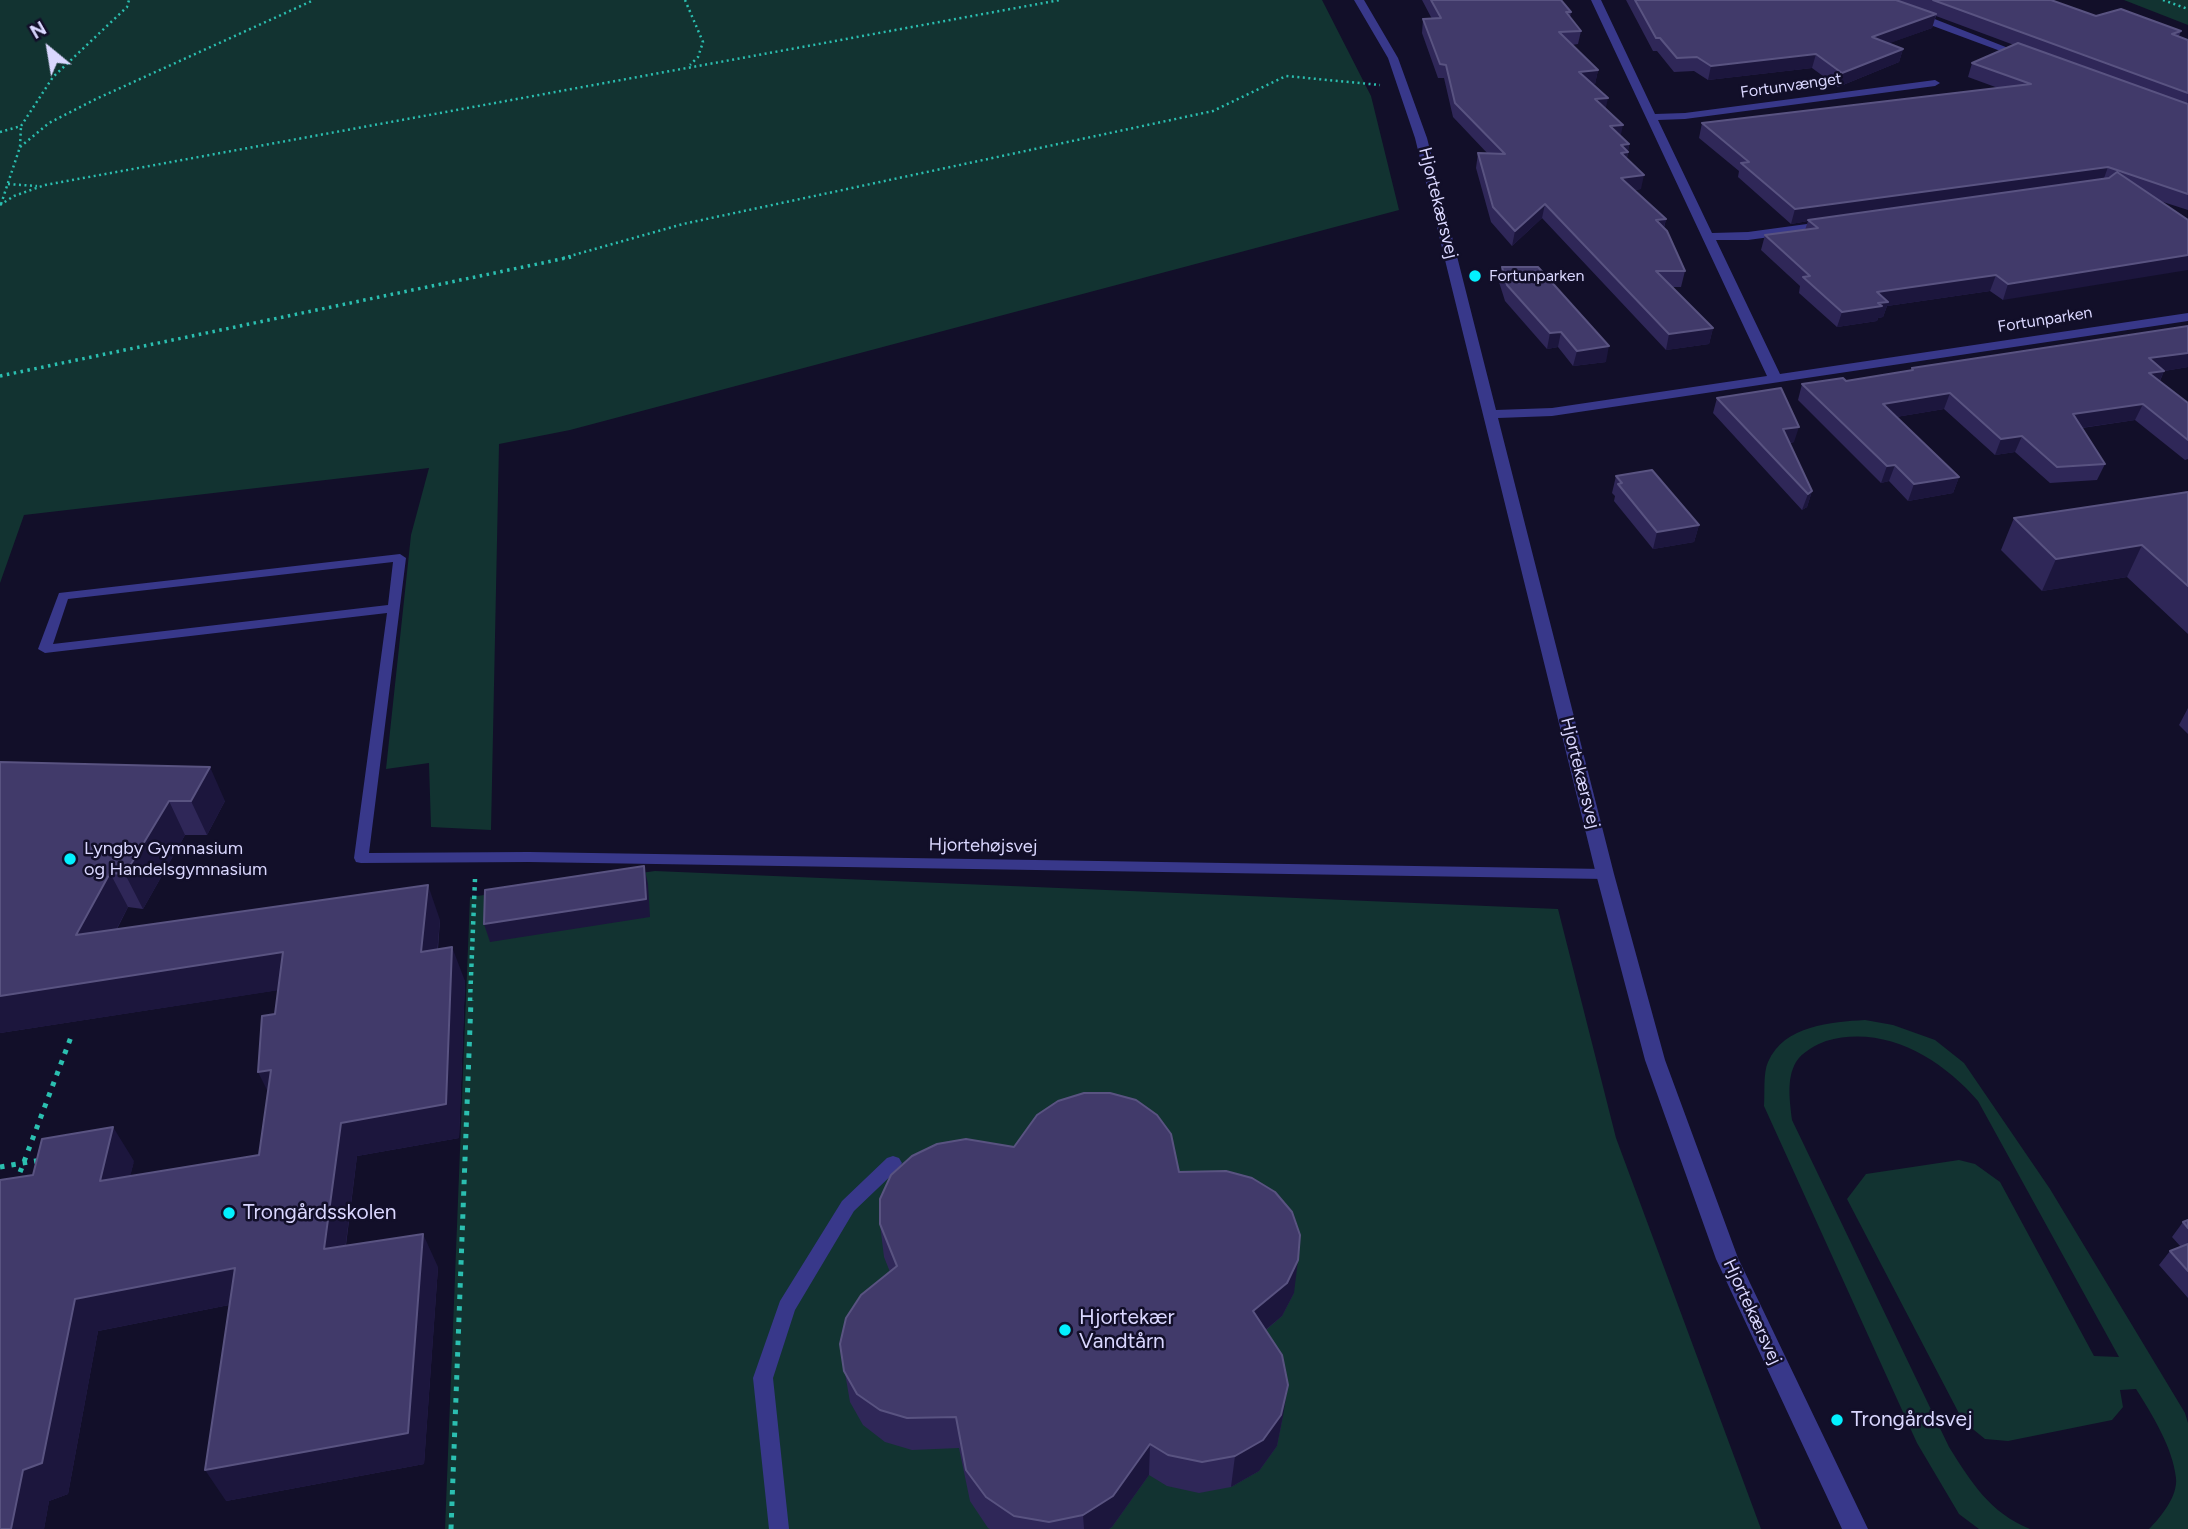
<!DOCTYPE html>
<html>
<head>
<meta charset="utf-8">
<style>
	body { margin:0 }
	#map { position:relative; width:2188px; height:1529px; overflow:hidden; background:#120f29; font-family:Figtree,sans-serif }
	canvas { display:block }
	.north { position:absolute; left:14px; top:14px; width:70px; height:70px; -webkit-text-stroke:5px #120f29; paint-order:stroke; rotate:330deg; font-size:19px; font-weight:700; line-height:28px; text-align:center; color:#dad7ff }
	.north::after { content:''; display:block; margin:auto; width:24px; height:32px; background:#dad7ff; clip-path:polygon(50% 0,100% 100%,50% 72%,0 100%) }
</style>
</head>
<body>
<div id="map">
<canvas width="2188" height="1529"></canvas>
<div class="north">N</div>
</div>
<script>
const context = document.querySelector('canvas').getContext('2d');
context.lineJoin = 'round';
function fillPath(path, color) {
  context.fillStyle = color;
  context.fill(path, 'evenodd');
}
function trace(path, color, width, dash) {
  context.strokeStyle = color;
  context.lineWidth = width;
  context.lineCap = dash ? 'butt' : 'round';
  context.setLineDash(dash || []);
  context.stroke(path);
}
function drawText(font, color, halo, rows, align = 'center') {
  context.font = font + ' Figtree,sans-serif';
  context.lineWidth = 5;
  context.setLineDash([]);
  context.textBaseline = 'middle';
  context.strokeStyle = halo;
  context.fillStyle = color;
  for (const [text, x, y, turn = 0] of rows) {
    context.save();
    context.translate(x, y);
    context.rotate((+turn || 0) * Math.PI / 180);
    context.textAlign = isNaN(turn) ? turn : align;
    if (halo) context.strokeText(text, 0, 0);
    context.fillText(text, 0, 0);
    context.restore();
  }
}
const green = new Path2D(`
	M0 0H1322L1371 96 1399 210 570 430 499 444 491 830 431 827 429 763 386 769 411 535 429 468 24 515 0 583Z
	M2124 0H2188V25Z
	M655 871 1558 909 1616 1138 1761 1529H445L470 897Z
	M1865 1020 1893 1025 1935 1040 1964 1063 2050 1189 2185 1413 2188 1423V1529H2149C2161 1517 2178 1496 2176 1478 2173 1448 2152 1414 2136 1389L2120 1390 2123 1407 2112 1420 2008 1441 1985 1439 1963 1421 1847 1199 1866 1174 1959 1160 1975 1164 2000 1182 2094 1356 2119 1357 1978 1101C1941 1058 1884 1024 1826 1041 1817 1044 1801 1053 1796 1062 1786 1079 1790 1102 1792 1120L1949 1447C1971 1482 1990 1513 2030 1529H1979L1959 1514 1917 1443 1764 1106C1765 1093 1763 1073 1768 1062 1784 1025 1832 1022 1865 1020Z`);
const pathFar3 = new Path2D(`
	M685 0 703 42 698 57 690 65
	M2163 0 2188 9
	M0 132 21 126 53 77 127 7 129 0
	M20 147 49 123 96 99 314 0
	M8 184 37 186
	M1 204 20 147 21 126
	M0 205 14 196 45 185 1060 0
	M563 258 683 224 1213 111 1286 76 1380 85`);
const pathFar2 = new Path2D(`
	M0 376 571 257`);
const pathFar1 = new Path2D(`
	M470 1001 475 879`);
const path = new Path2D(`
	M0 1167 41 1160
	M16 1183 71 1037
	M451 1529 471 1000`);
const lane = new Path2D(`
	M400 554 406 558 369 853 529 852 1605 869 1610 870 1612 874 1610 878 1605 879 529 862 361 863 356 862 354 858 387 613 45 653 38 649 59 593ZM393 562 388 605 53 644 68 599Z
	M893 1156 899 1158 902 1163 899 1168 854 1211 795 1310 773 1378 789 1529H769L753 1378 780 1301 842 1201 887 1158Z`);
const street = new Path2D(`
	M1354 0H1364L1398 58 1427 138 1496 410 1552 408 1767 376 1591 0H1601L1655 114 1685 113 1935 80 1940 83 1935 86 1685 119 1658 120 1712 233 1748 232 1829 221 1835 225 1829 229 1748 240H1716L1780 374 2188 313V321L1552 416 1498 418 1614 874 1665 1060 1738 1258 1868 1529H1842L1716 1259 1645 1060 1596 874 1415 138 1388 58Z
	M1863 0 1894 3 2031 57 2022 59Z`);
const wall = new Path2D(`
	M1422 0H1561L1571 12 1570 17 1581 31 1578 44 1572 45 1598 70 1595 84H1593L1621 136 1629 144 1627 158 1641 189 1634 190 1666 219 1664 228 1685 271 1681 287H1671L1713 328 1709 344 1666 350 1542 218 1512 246 1491 222 1476 168 1478 153 1488 154 1453 117 1444 78H1438L1422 33 1423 19H1432Z
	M1626 0H2051L2096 16 2181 31 2179 36 2188 40V210L2160 201 2003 300 1990 291 1887 306 1883 317 1878 318 1877 321 1837 327 1799 293 1800 286 1761 250 1765 235 1805 230 1808 221 1791 224 1738 177 1739 171 1699 138 1702 123 1998 88 1968 77 1972 63 2014 45 1936 16 1932 28 1889 43 1903 49 1899 62 1838 87 1812 68 1708 80 1694 71 1674 72 1657 51H1653Z
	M1502 267 1606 362 1573 366 1558 347 1547 349 1505 301 1499 282Z
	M2188 326V367L2164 371 2160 381 2188 403V459L2185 460 2135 420 2082 428 2105 464 2097 480 2050 483 2015 452 1995 455 1944 409 1896 417 1959 477 1953 493 1908 501 1889 481 1881 483 1798 400 1802 384 1846 381 1911 370 1912 368Z
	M1717 398 1794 442 1790 443 1812 491 1807 507 1802 510 1713 413Z
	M1616 476 1699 525 1694 542 1653 549 1614 501 1615 496 1612 493Z
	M2188 492V634L2127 577 2042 591 2001 550 2014 518Z
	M2188 708V734L2179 725Z
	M0 762 225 801 207 835H185L143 909 128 907 117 929 440 920 438 949 465 981 459 1138 357 1156 346 1245 438 1267 424 1464 226 1501 229 1305 98 1331 68 1494 49 1501 44 1529H0L134 1161 130 1176 259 1155 268 1091 278 990 0 1033Z
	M1014 1147 1179 1172 1294 1293 1282 1316 1266 1330 1283 1416 1277 1446 1259 1471 1231 1487 1199 1493 1167 1486 1149 1475 1112 1527 1109 1529H990L988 1528 970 1501 959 1448 912 1450 885 1442 863 1425 850 1402 840 1344 890 1272 884 1257 880 1224Z
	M2188 1220V1298L2159 1265 2170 1251 2181 1247 2172 1237 2183 1222Z`);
const shadedWall = new Path2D(`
	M1936 14 1932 28 1868 51 1872 37Z
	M1903 49 1899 62 1838 87 1842 73Z
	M1816 54 1812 68 1708 80 1711 66Z
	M1598 70 1595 84 1577 86 1579 72Z
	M1608 98 1605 112 1595 99Z
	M1623 125 1620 139 1610 126Z
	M1629 144 1625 166 1620 159 1621 145Z
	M2108 167 2103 181 1808 220V221L1791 224 1795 209Z
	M1644 175 1641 189 1618 192 1621 178Z
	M1545 204 1542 218 1512 246 1515 231Z
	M1666 219 1662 234 1656 220Z
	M2188 255V270L2003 300 2008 284Z
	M1996 275 1990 291 1887 306 1883 317 1878 318 1877 321 1837 327 1842 312 1877 292Z
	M1713 328 1709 344 1666 350 1669 334Z
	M1561 332 1558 347 1547 349 1550 333Z
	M1609 346 1606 362 1573 366 1577 351Z
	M2188 353V367L2164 371 2157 387 2149 373V358Z
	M1950 393 1944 409 1878 420 1883 404Z
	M2143 404 2135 420 2066 430 2073 414Z
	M1799 427 1794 442 1779 445 1783 429Z
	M2022 436 2015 452 1995 455 2001 439Z
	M1895 465 1889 481 1881 483 1887 466Z
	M1959 477 1953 493 1908 501 1914 484Z
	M1812 491 1807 507 1802 510 1808 494Z
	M1699 525 1694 542 1653 549 1657 532Z
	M2142 545 2127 577 2042 591 2056 559Z
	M210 767 225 801 207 835 191 801Z
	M169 801 185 835 143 909 125 874Z
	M644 866 648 884 650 917 490 942 484 924Z
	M110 873 128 907 95 970 76 935Z
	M428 885 440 920 434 986 421 952Z
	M452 947 465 981 459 1138 357 1156 341 1281 324 1249 341 1123Z
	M283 952 299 987 0 1033V996Z
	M271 1070 275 1106 258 1072Z
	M113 1127 134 1161 121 1214 100 1181Z
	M423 1234 438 1267 424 1464 226 1501 205 1470Z
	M1298 1260 1294 1293 1282 1316 1250 1343 1253 1311Z
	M235 1268 254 1300 98 1331 68 1494 49 1501 44 1529H11L23 1470 75 1299Z
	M1288 1385 1283 1416 1277 1446 1259 1471 1231 1487 1235 1456Z
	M1150 1444 1149 1475 1112 1527 1109 1529H1084L1083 1515Z`);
const building = new Path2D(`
	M1431 0H1561L1571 12H1566L1581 31 1559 32 1598 70 1579 72 1608 98 1595 99 1623 125 1610 126 1629 144 1621 145 1628 152 1621 153 1644 175 1621 178 1666 219 1656 220 1667 231 1685 271H1656L1713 328 1669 334 1545 204 1515 231 1493 207 1478 153 1505 154 1455 103 1446 65 1440 64 1423 19 1441 18Z
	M1635 0H1896L1936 14 1872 37 1903 49 1842 73 1816 54 1711 66 1697 57 1677 58 1660 38H1656Z
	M1933 0H2051L2096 16 2121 9 2129 12 2181 31 2172 34 2188 40V93Z
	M2018 43 2188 104V194L2108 167 1795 209 1741 163 1749 162 1702 123 2031 84 1972 63Z
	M2117 172 2188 220V255L2008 284 1996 275 1877 292 1888 302 1878 303 1882 306 1842 312 1803 277 1810 276 1765 235 1818 228 1808 220 2109 178Z
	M1502 267H1538L1609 346 1577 351 1561 332 1550 333 1507 285Z
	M2188 326V353L2149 358 2164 371 2149 373 2188 403V440L2143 404 2073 414 2105 464 2057 467 2022 436 2001 439 1950 393 1883 404 1959 477 1914 484 1895 465 1887 466 1802 384 1843 378 1846 381 1913 370 1912 368Z
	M1781 388 1799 427 1783 429 1812 491 1808 494 1717 398Z
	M1652 470 1699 525 1657 532 1618 484 1622 483 1616 476Z
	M2188 492V586L2142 545 2056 559 2014 518Z
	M0 762 210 767 191 801H169L125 874 110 873 76 935 428 885 421 952 452 947 446 1104 341 1123 324 1249 423 1234 408 1433 205 1470 235 1268 75 1299 42 1463 23 1470 11 1529H0V1180L33 1175 42 1139 113 1127 100 1181 259 1155 271 1070 258 1072 262 1016 275 1014 283 952 0 996Z
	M644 866 646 899 484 924 485 890Z
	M1084 1093H1110L1136 1100 1157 1115 1171 1134 1179 1172 1226 1171 1252 1178 1275 1192 1292 1212 1300 1235 1298 1260 1287 1283 1253 1311 1282 1355 1288 1385 1281 1415 1263 1440 1235 1456 1202 1462 1168 1455 1150 1444 1113 1496 1083 1515 1049 1522 1014 1516 986 1497 966 1470 956 1417 907 1418 880 1410 857 1394 844 1371 840 1344 846 1318 861 1295 897 1266 880 1224V1199L891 1175 912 1156 937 1144 966 1139 1014 1147 1037 1115 1058 1101Z
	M2188 1220V1228L2183 1222Z
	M2188 1244V1271L2170 1251Z`);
const markers = [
	[1475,276,7,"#03f0ff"],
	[70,859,7,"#03f0ff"],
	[229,1213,7,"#03f0ff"],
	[1065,1330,7,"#03f0ff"],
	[1837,1420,7,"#03f0ff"]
];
const farStreetnames = [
	["Fortunvænget",1791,86,-8],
	["Fortunparken",2045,320,-9]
];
const farPoinames = [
	["Fortunparken",1489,276]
];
const streetNames = [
	["Hjortekærsvej",1438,203,76],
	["Hjortekærsvej",1580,773,76],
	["Hjortehøjsvej",983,846,1],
	["Hjortekærsvej",1752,1312,65]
];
const poiNames = [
	["Lyngby Gymnasium",84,849],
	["og Handelsgymnasium",84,870]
];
const nearPoinames = [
	["Trongårdsskolen",243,1213],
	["Hjortekær",1079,1318],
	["Vandtårn",1079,1342],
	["Trongårdsvej",1851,1420]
];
fillPath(green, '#123331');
trace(pathFar3, '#2bbfb0', 2.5, [2, 3.5]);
trace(pathFar2, '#2bbfb0', 3.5, [2.5, 4.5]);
trace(pathFar1, '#2bbfb0', 4.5, [3.5, 5]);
trace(path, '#2bbfb0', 5, [4.5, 7]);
fillPath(lane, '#38388a');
fillPath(street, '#38388a');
fillPath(wall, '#2f2758');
fillPath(shadedWall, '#1c163d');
fillPath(building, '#413a6a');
trace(building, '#595381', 2);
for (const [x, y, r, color] of markers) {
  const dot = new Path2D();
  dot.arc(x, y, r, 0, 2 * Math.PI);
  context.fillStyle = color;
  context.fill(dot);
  trace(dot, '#120f29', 2.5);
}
drawText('16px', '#dad7ff', '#120f29', farStreetnames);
drawText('16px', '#dad7ff', '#120f29', farPoinames, 'left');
drawText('18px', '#dad7ff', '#120f29', streetNames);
drawText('18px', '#dad7ff', '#120f29', poiNames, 'left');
drawText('21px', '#dad7ff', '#120f29', nearPoinames, 'left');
</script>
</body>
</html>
